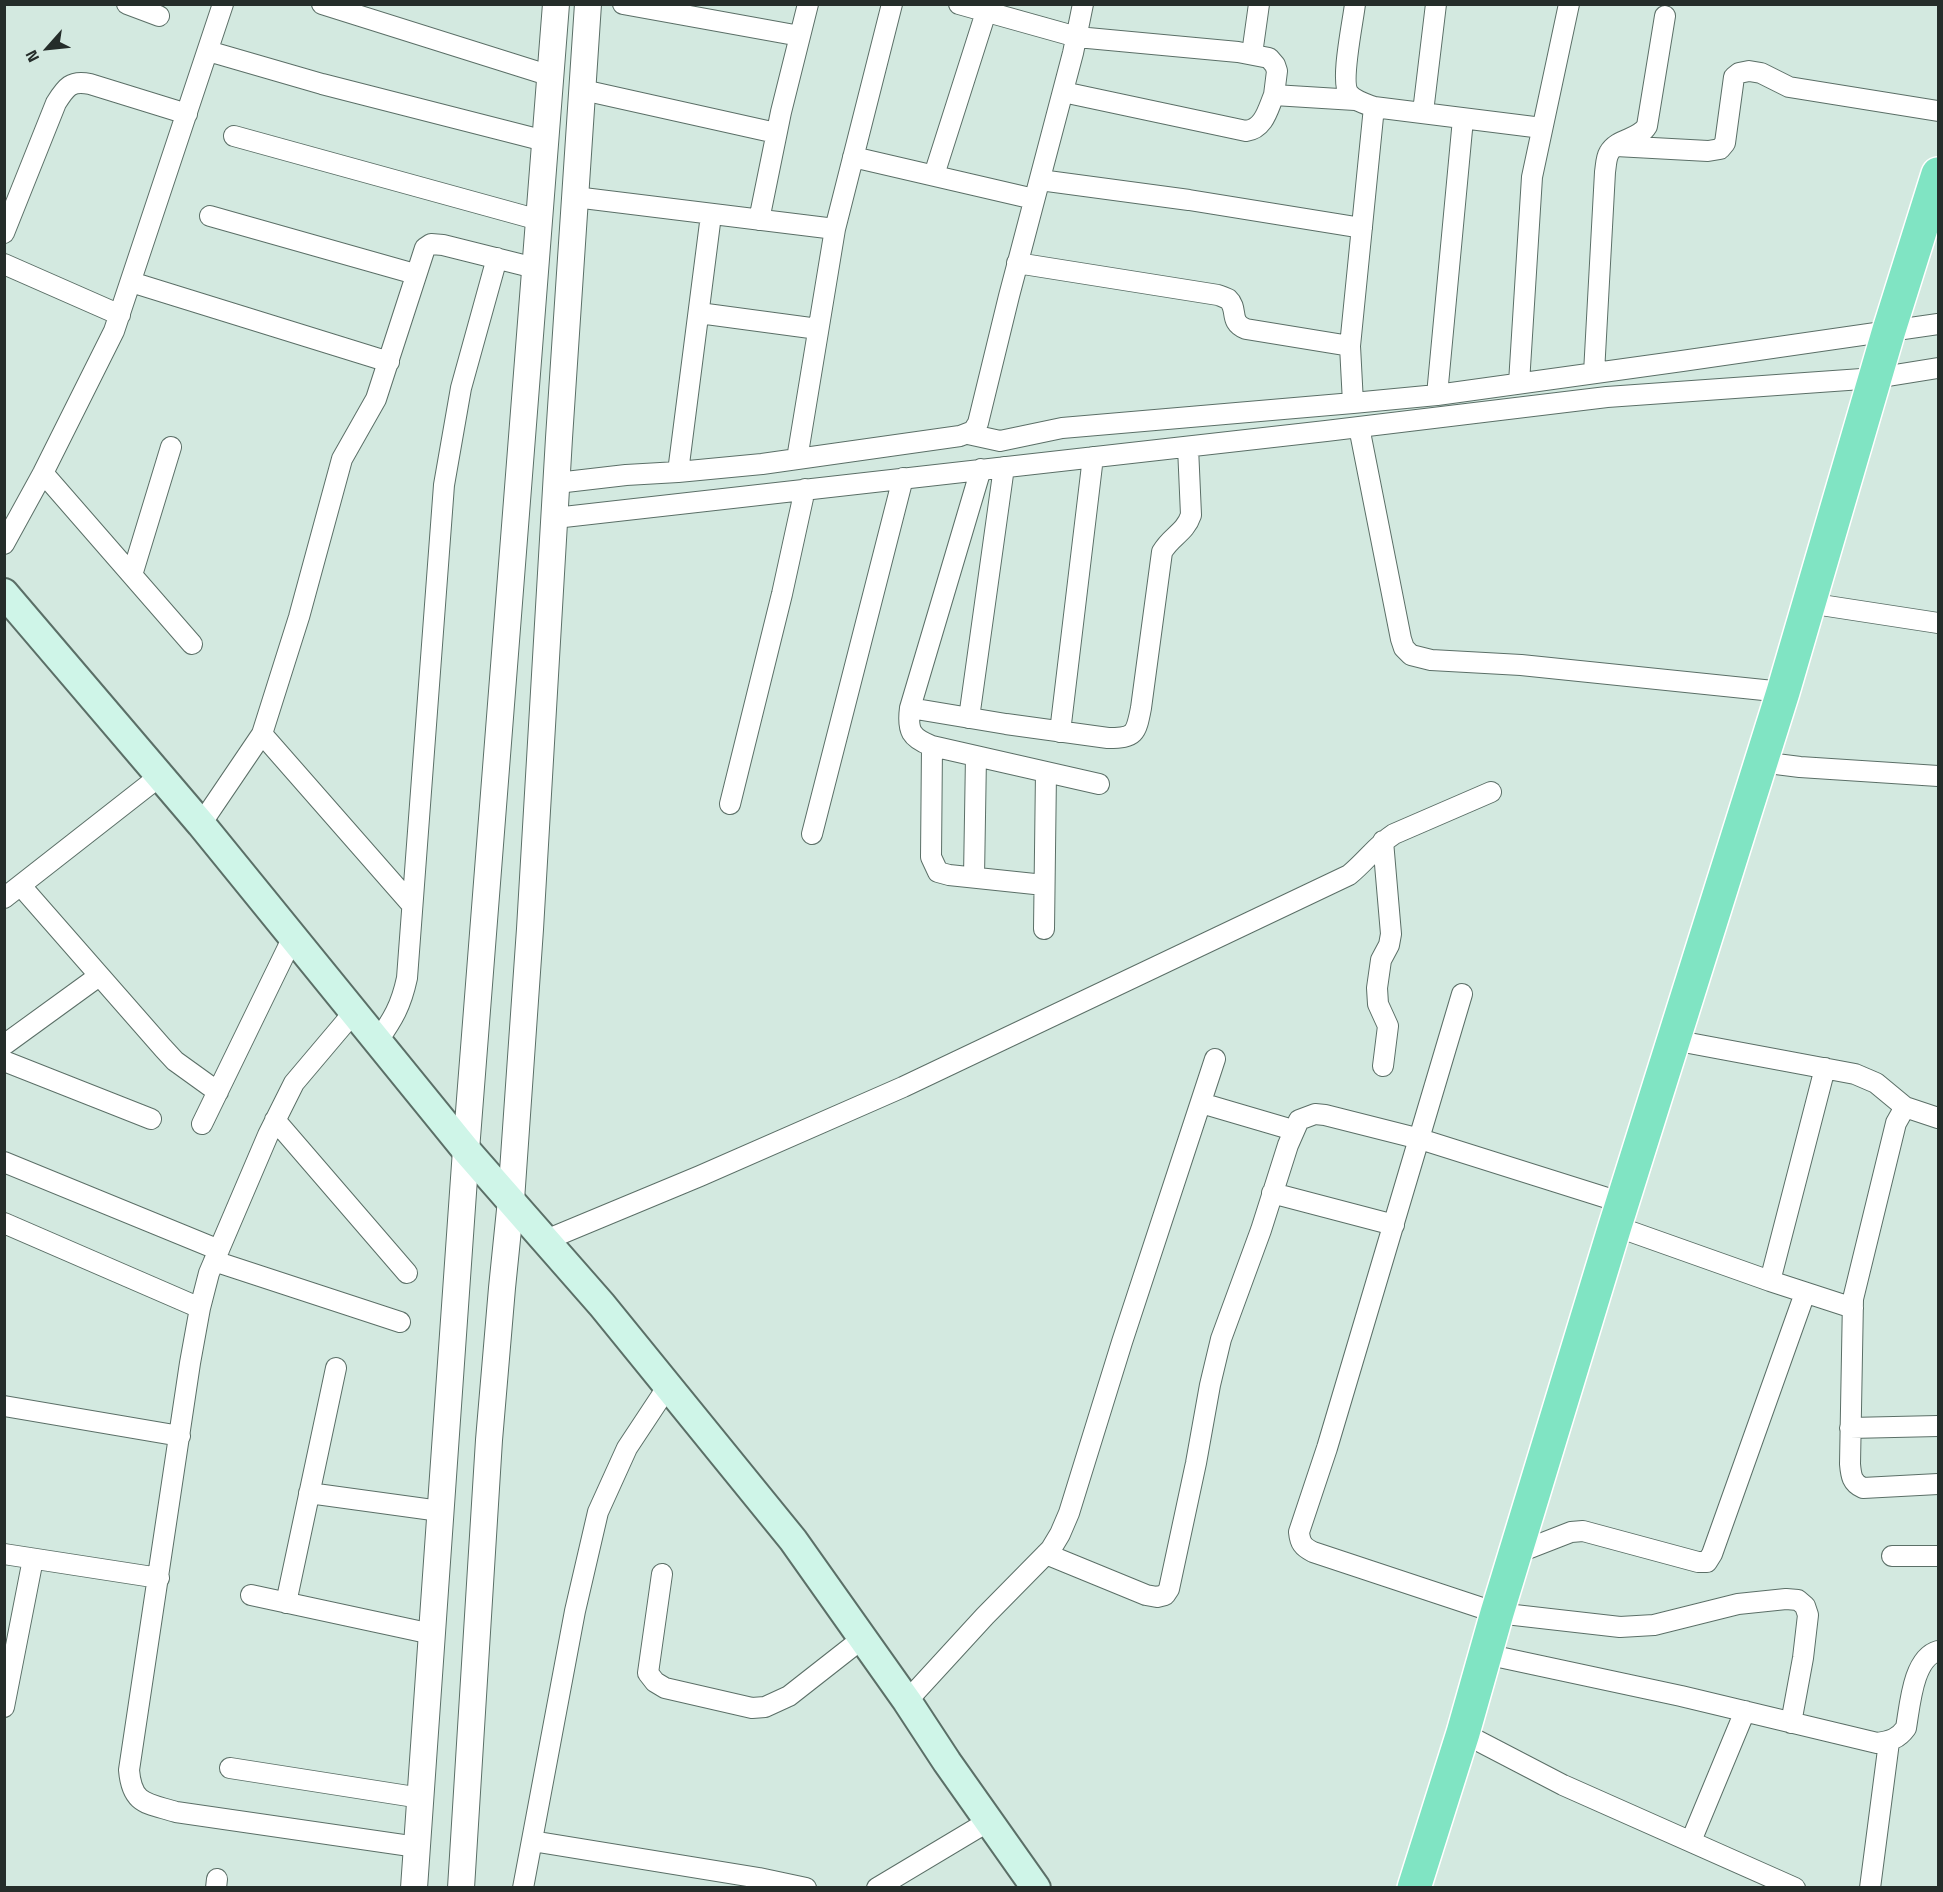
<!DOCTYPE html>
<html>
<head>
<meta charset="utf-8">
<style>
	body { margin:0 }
	#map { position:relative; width:1943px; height:1892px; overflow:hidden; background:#d3e9e0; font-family:"Titillium Web",sans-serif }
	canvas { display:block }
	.frame { position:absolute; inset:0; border:6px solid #252d2a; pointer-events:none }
	.north { position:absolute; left:18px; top:18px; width:60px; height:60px; -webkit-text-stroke:4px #d3e9e0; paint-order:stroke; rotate:243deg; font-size:16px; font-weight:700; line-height:24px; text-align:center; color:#252d2a }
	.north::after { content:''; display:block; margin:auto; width:21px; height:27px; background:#252d2a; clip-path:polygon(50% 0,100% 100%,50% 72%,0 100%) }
</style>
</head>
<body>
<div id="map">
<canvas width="1943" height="1892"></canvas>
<div class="frame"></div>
<div class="north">N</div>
</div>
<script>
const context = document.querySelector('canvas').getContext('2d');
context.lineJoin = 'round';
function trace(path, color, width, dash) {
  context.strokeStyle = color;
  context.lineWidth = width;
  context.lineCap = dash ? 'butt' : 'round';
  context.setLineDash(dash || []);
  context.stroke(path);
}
const minor = new Path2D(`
	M127 4 159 16
	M322 4 551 76
	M623 4 800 36
	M959 4 1077 37 1238 52 1269 58 1275 65 1277 71 1274 95
	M1355 4C1353 22 1340 82 1349 94 1355 101 1366 104 1374 107L1542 128
	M208 51 322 84 545 141
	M1252 54 1259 4
	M583 90 776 133
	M1063 92 1246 131C1264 129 1268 109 1274 95L1355 100
	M1374 107 1350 346 1353 403 1437 395 1682 361 1938 324
	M1423 112 1436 4
	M234 136 539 220
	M1616 146 1708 151 1720 149 1725 143 1734 77 1739 73 1749 71 1761 73 1789 87 1938 111
	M853 157 1034 199
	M934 175 986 12
	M1040 180 1189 200 1362 228
	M575 197 835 229
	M210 216 415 274
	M759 220 781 112 808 4
	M4 233 56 103C66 87 71 80 90 84L187 114
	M1017 263 1218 295C1219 295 1228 299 1228 299 1239 309 1228 322 1246 329L1350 346
	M4 264 120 315
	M131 282 389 362
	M699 313 818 329
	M1594 373 1605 172C1606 166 1606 158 1609 153 1617 138 1639 140 1647 126L1665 16
	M1519 383 1532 177 1569 4
	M1437 395 1463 119
	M1359 427 1401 639 1404 648 1411 655 1431 660 1521 665 1783 692
	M968 434 1000 441 1062 428 1353 403
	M797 459 835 229 892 4
	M981 469 910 708C907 731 911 738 932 746L1099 784
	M678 472 711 215
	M43 473 192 644
	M557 483 626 475 678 472 762 464 960 436 973 431 978 423 1009 296 1073 53 1083 4
	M555 518 1326 431 1607 397 1876 378 1938 368
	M4 544 43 473 114 331 223 4
	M132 575 171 447
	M1808 603 1938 623
	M910 708 1006 724 1108 738C1135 738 1136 734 1141 708L1162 552C1171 536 1185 533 1191 515L1188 447
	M969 718 1004 467
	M1060 732 1093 457
	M262 734 412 905
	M932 746 931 857 938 872 949 875 1044 885
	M1760 762 1800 767 1938 776
	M730 804 782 594 805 489
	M201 824 262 734 299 617 342 459 376 399 425 248 431 244 443 245 535 268
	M812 834 903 478
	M974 877 976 756
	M21 886 163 1048 175 1061 218 1092
	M4 898 160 776
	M1044 929 1046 772
	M1462 994 1327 1448 1299 1532C1300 1543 1303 1547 1313 1552L1497 1613 1620 1627 1654 1625 1738 1604 1786 1599 1798 1600 1805 1606 1808 1615 1803 1658 1791 1723
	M354 1012 294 1083 268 1135 209 1273 200 1308 190 1363 129 1770C132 1805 147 1803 176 1812L417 1847
	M1673 1040 1855 1074 1876 1083 1905 1107 1938 1118
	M377 1042C393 1019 401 1006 407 978L444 485 461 388 497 258
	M4 1045 99 976
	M4 1061 151 1119
	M1383 1066 1388 1026 1378 1004 1377 988 1381 960 1389 945 1391 934 1383 841
	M1201 1103 1293 1130
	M1905 1107 1896 1123 1853 1299 1850 1464C1851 1476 1852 1483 1863 1488L1938 1484
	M275 1120 407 1273
	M202 1124 293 937
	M4 1162 219 1250
	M1272 1193 1394 1225
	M4 1223 200 1308
	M1615 1226 1770 1281 1853 1308
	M546 1240 700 1176 903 1087 1349 875C1365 862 1377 845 1394 834L1491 792
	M214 1261 400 1322
	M1770 1281 1825 1068
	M4 1406 180 1436
	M1850 1428 1938 1426
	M309 1493 440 1511
	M1517 1553 1571 1532 1583 1531 1698 1562H1707L1712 1554 1805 1293
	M4 1554 159 1578
	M1046 1554 1146 1595 1157 1597 1165 1595 1169 1589 1196 1463 1210 1385 1221 1339 1261 1230 1288 1145 1299 1120 1315 1114 1325 1115 1420 1139 1623 1203
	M1892 1556H1938
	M662 1574 648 1673 655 1682 665 1688 752 1708 765 1707 789 1696 863 1638
	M251 1595 432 1634
	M286 1603 336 1368
	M1485 1654 1681 1696 1877 1743C1890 1741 1898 1739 1906 1728 1910 1705 1913 1658 1938 1651
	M907 1701 985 1616 1051 1549 1060 1534 1069 1513 1122 1342 1215 1059
	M4 1707 33 1559
	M1463 1733 1563 1785 1795 1888
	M230 1768 421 1798
	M532 1841 759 1878 806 1888
	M1691 1841 1745 1711
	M216 1888 217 1879
	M523 1888 575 1611 598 1512 627 1448 668 1386
	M877 1888 989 1821
	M1870 1888 1889 1742`);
const tertiary = new Path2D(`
	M414 1888 466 1150 556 4
	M461 1888 489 1440 502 1288 511 1200 530 929 559 438 588 4`);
const secondary = new Path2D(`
	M4 593 201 824 466 1150 602 1305 793 1540 907 1701 947 1762 1036 1888`);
const trunk = new Path2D(`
	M1414 1888 1463 1733 1497 1613 1615 1226 1783 692 1889 330 1938 174`);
trace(minor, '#5b6f67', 22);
trace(tertiary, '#5b6f67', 28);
trace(secondary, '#5b6f67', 32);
trace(trunk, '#fff', 36);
trace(minor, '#fff', 20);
trace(tertiary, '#fff', 26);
trace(secondary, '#cff5e8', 28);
trace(trunk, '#80e4c3', 33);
</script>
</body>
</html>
